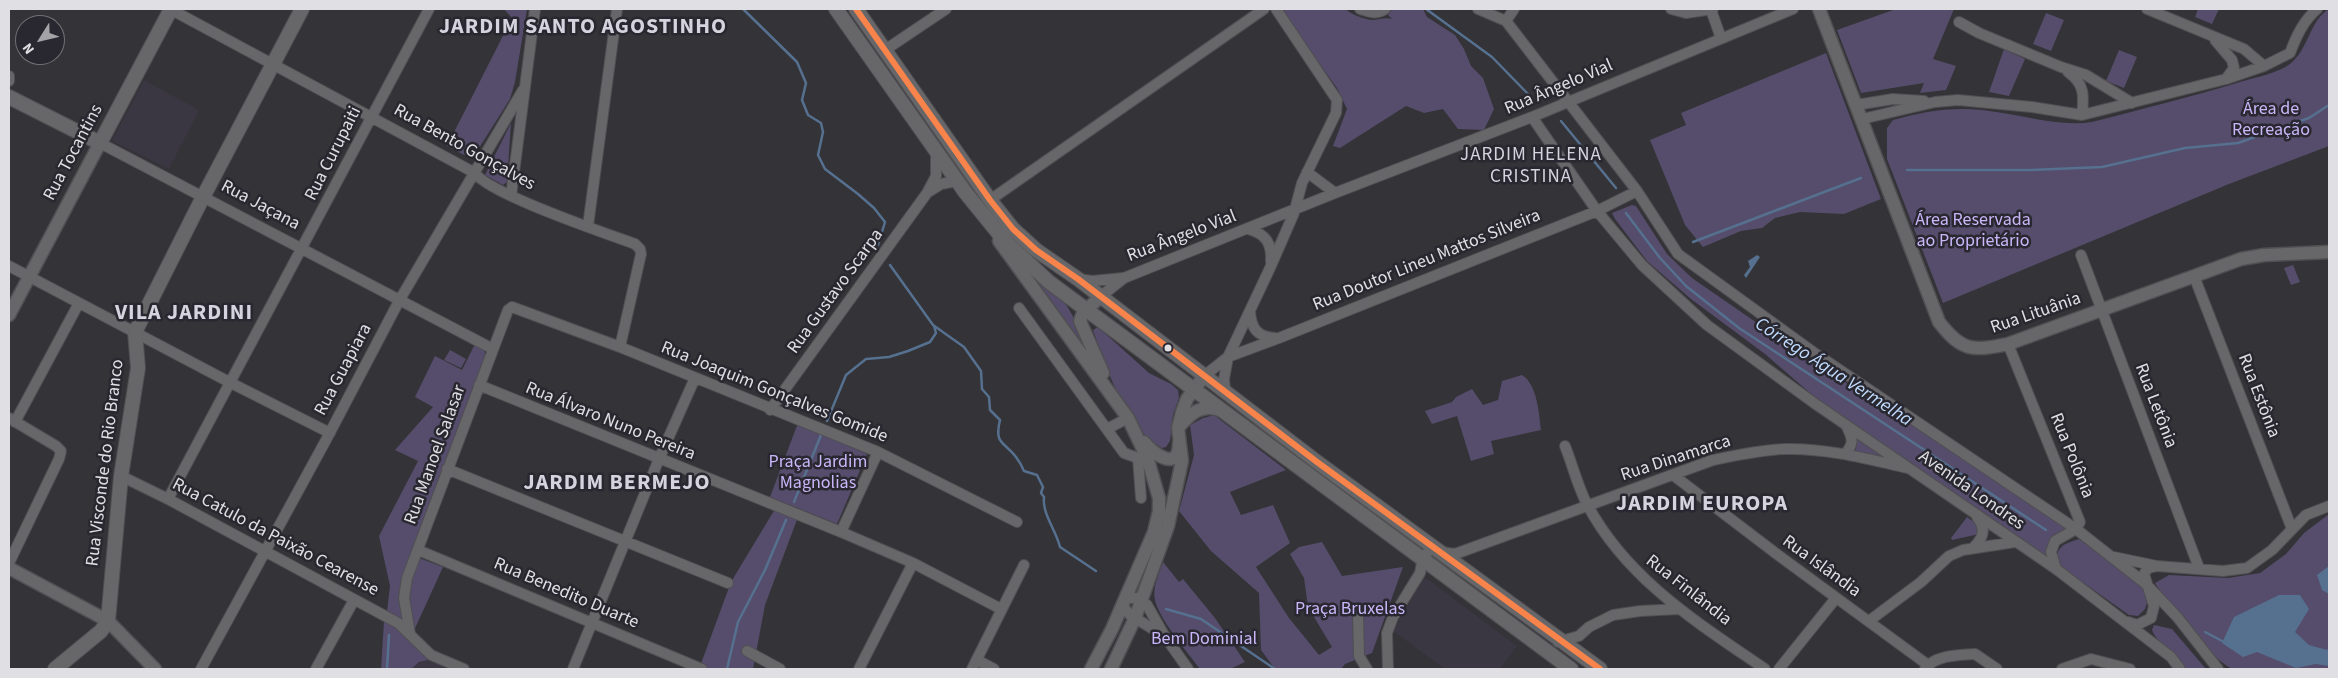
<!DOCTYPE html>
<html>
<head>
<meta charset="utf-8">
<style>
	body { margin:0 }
	#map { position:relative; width:2338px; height:678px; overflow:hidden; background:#343337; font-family:"Source Sans 3",sans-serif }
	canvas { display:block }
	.frame { position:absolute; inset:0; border:10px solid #e0dfe4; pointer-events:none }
	.north { position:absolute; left:15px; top:15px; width:50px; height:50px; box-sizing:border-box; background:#29272f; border:1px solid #727177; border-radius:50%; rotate:234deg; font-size:14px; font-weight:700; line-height:20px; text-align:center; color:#e0dfe4 }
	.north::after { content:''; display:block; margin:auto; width:18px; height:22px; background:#a4a3a7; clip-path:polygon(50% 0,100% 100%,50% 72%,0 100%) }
</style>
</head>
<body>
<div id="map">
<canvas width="2338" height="678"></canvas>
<div class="frame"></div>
<div class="north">N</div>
</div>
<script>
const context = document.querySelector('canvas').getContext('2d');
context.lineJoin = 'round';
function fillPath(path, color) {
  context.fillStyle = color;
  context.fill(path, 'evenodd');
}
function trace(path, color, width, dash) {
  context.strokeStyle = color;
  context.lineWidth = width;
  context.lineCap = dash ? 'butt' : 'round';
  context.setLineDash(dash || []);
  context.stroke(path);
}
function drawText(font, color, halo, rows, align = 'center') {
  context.font = font + ' "Source Sans 3",sans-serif';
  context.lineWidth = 5;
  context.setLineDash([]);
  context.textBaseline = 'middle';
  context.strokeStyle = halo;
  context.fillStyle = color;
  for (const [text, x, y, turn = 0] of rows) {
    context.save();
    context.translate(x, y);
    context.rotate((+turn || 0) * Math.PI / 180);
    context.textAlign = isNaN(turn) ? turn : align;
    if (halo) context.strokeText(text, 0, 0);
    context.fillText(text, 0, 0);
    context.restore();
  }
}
const built = new Path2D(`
	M144 80 199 110 169 169 114 142 113 139Z
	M1426 578 1517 646 1500 669H1445L1393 631 1423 579Z
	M428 660 450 669H411L415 664Z`);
const green = new Path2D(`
	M504 9H527L515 82 510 99 474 156 468 157 447 146 512 18Z
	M1280 9H1345C1351 14 1363 19 1372 20 1379 20 1384 17 1392 19L1388 15 1392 9H1423L1427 17 1455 35 1464 49 1471 66 1483 78 1494 109 1484 130 1458 129 1443 109 1424 113 1406 106 1340 148 1333 146 1347 109 1337 88Z
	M1896 9H1954L1933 59 1956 66 1946 90 1920 93 1924 83 1861 93 1837 30Z
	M2198 9H2219L2212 24 2195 17Z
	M2329 9V146L2229 184 1943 303 1887 159V128L1893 120C1925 111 1955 106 1989 111 2023 115 2058 127 2092 122 2142 109 2191 97 2240 82 2256 77 2276 74 2290 64 2309 49 2309 21 2329 9Z
	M2046 13 2064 20 2051 51 2033 44Z
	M2004 49 2025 59 2009 96 1989 92Z
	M2119 50 2137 57 2124 88 2106 81Z
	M1826 53 1881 199 1844 214 1800 212 1775 218 1762 228 1741 231 1703 247 1685 225 1650 140 1686 125 1681 113Z
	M511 123 507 182 503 185 485 175Z
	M1632 205 1636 206 1667 254 1692 278 1812 361 2074 529 2053 540 2051 562 1817 399 1765 354 1691 299 1647 261 1615 219 1612 213Z
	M2293 265 2300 282 2291 285 2284 268Z
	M1028 272C1037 279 1048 286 1057 294 1073 309 1080 333 1088 353Z
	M1098 327 1149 373 1171 384 1178 390 1179 398 1173 415 1170 441 1166 447 1162 448C1126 430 1106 366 1093 330Z
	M475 344 484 350 486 356 417 545 401 619 387 611 390 586 379 536 418 461 395 450 433 407 415 397 435 356 462 370Z
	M450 350 466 359 461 368 444 360Z
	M1522 375C1537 384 1539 413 1541 430L1491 441 1494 454 1471 461 1457 416 1432 424 1425 411 1452 402 1456 397 1472 389 1483 405 1498 400 1502 381Z
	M1214 415 1286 470 1230 492 1241 515 1273 505 1290 543 1256 567 1289 618 1319 655 1332 647 1308 607 1304 578 1290 554 1299 547 1322 542 1342 576 1403 567 1372 653 1345 664 1341 669H1275L1261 650 1259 593 1211 551 1179 511 1194 455 1190 425 1203 418Z
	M798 423 867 454 837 524 770 497Z
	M1861 437 1883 452 1879 458 1853 452 1856 449 1857 439Z
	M775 509 798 517 765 605 753 669H699L731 582Z
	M2329 514V669H2232C2205 654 2172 610 2155 583L2169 575 2228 578 2260 573 2286 554 2304 533Z
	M1967 517 1979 526V534L1952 540 1951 538Z
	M2079 539 2142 585 2148 600 2145 609 2138 616 2129 615 2061 567C2052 549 2062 544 2079 539Z
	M419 558 443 567 412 635C407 604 406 586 419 558Z
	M1163 562 1179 582 1183 579 1215 618 1245 662 1230 669H1200C1188 653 1159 619 1155 600 1152 588 1159 574 1163 562Z
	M384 621C402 625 416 647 428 660L419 662 411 669H381Z
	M2154 625 2172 629 2206 669H2186C2178 653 2158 646 2152 630Z`);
const water = new Path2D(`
	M1757 255 1760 257 1746 278 1744 275 1750 267 1748 261Z
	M2329 566V594L2322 590 2317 575Z
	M2279 595H2300L2309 609 2295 632 2309 645 2327 650 2329 648V666L2316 664 2296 668 2257 652 2243 657 2222 643 2234 617Z`);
const stream = new Path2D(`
	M743 9 797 62 806 83 802 100 808 115 821 123 823 132 818 155 825 169 858 194 874 208 885 222 878 245
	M1426 9 1492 57 1530 96
	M1561 121 1616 188
	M1907 170H2031L2102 167 2185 148 2238 143 2309 118 2329 105
	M1626 213 1660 258 1686 286 1739 328 2046 530
	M1693 242 1861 178
	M890 265 933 325 964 347 981 371 982 389 989 397 990 410 1000 420C994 445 1004 441 1016 457 1019 461 1022 466 1024 471L1037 475 1043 487 1041 493 1044 497C1042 514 1056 530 1060 547L1096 571
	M827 421 846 375 866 359 889 357 908 351 930 342 936 333 934 326
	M794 502 821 435
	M1166 609 1201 619 1275 669
	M2205 632 2226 643
	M387 669 389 635
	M727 669 738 622 765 570 786 520`);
const minor = new Path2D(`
	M170 9 475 173C489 194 605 233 635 244L640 249 641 254 620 347
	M1360 9C1369 12 1376 15 1385 9
	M1478 9 1506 21 1637 191 1678 254 1816 354 2076 529 2146 584 2178 618 2218 669
	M1671 9 1686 13 1713 9
	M2147 9 2244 49 2264 66
	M1711 10 1721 38
	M1506 21 1514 9
	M1959 22 1979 33 2061 67 2086 75 2132 103
	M2215 40 2232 60 2234 68 2226 79
	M885 50 946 9
	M2068 72C2085 84 2084 96 2082 115
	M9 76V81
	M1856 105 1893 99 1924 101
	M1532 117 1597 211 1642 265 1707 325 1814 403 2056 569 2171 657 2180 669
	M1862 119 1935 102 1958 100 2032 107 2082 115 2226 79 2264 66 2290 53C2296 37 2303 21 2317 9
	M100 143 493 349
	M1307 172 1335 193
	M930 191 941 184 957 181
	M511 196 535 9
	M990 200 1264 9
	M588 226 617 9
	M1248 229C1266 234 1272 243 1271 262
	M2081 255 2199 568
	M9 266 231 383 330 433
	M2194 276 2292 529
	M1078 279 1092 281 1123 278
	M1100 297 1124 278 1335 193 1532 117 1793 9
	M1019 308 1124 453 1138 458 1141 498
	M1250 311C1251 328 1257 337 1275 338
	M2008 344 2080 522 2076 529 2055 541 2051 552 2056 569
	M1204 376 1228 357 1279 338 1597 211 1637 191
	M479 385 841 532
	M1225 391 1224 379 1228 357 1270 268 1294 213 1302 183 1336 113 1337 100 1276 9
	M770 410 927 193 936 176V152
	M9 418 56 446 61 451 59 459 9 563
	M15 422 79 303
	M1107 429 1128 418
	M1565 446C1573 466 1578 488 1588 506 1628 580 1698 623 1765 669
	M878 452 841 532 913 563 1001 609
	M1845 454C1854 444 1853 439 1847 427
	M447 469 728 583
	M1673 475 1778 555 1928 665
	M121 476 168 499 398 623 431 655 464 669
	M168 499 429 9
	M1973 548C1983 538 1987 530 1977 517
	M418 550 702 669
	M1441 552 1455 554 1713 460C1737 455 1760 450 1785 449 1826 448 1868 459 1907 468
	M2114 557 2157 566 2223 571 2247 568 2272 550 2306 515 2329 506
	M1125 598H1138L1147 605 1164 635 1188 669
	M1122 605 1130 615 1163 635
	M1358 613 1359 656 1367 669
	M1869 621 1921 582 1949 556 1963 550 2015 542
	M2128 622 2137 625 2151 618 2154 606 2144 574 2148 568 2157 566
	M410 634 404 598 407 578 508 310 512 307 620 347 878 452 1017 522
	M1558 642 1579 636 1589 627 1613 615 1640 611 1679 609
	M747 651 780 669
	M977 660 994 669
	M201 669 326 440 399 301 523 90
	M316 669 354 600
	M573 669 659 459 695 378
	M859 669 913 563
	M972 669 1024 565
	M1388 669 1387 633 1393 617 1420 573 1423 558 1428 552
	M1779 669 1836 598
	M1925 669C1935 655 1959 655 1975 654L1997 669
	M2062 669 2091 659 2130 669`);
const tertiary = new Path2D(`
	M1819 9 1939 322C1962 352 1973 351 2008 344L2241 259 2264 255 2329 252
	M999 241 1128 418 1148 460 1159 498V511L1154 532 1112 629 1091 669
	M1100 297 1083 313 1080 321 1103 373
	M9 315 100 143
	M1178 428C1189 415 1201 403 1219 410
	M1144 442C1154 455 1179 472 1179 443
	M9 568 108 621 155 669
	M1111 669 1135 618 1168 526 1182 461 1178 428 1182 412 1187 399 1204 376`);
const secondary = new Path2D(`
	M836 9 965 192 1004 240 1049 282 1571 669
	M856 9 990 200 1013 229 1036 250 1078 279 1317 462 1600 669
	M9 97 100 143 171 9
	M55 669 101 631 108 621 121 476 138 368 135 332 203 197 302 9`);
const bus1 = new Path2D(`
	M856 9 990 200 1013 229 1036 250 1078 279 1317 462 1600 669`);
const markers = [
	[1168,348,4.5,"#e0dfe4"]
];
const streetNames = [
	["Rua Ângelo Vial",1559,88,-23],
	["Rua Bento Gonçalves",464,148,29],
	["Rua Tocantins",74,153,-62],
	["Rua Curupaiti",334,154,-63],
	["Rua Jaçana",260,206,28],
	["Rua Ângelo Vial",1182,237,-21],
	["Rua Doutor Lineu Mattos Silveira",1427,261,-22],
	["Rua Gustavo Scarpa",836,292,-54],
	["Rua Lituânia",2036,314,-19],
	["Rua Guapiara",344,370,-62],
	["Rua Joaquim Gonçalves Gomide",774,393,22],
	["Rua Estônia",2258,396,69],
	["Rua Letônia",2155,406,69],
	["Rua Álvaro Nuno Pereira",610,422,22],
	["Rua Manoel Salasar",436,455,-70],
	["Rua Polônia",2071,456,68],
	["Rua Dinamarca",1676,459,-18],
	["Rua Visconde do Rio Branco",106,463,-83],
	["Avenida Londres",1971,491,35],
	["Rua Catulo da Paixão Cearense",275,538,28],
	["Rua Islândia",1821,567,36],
	["Rua Finlândia",1688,591,38],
	["Rua Benedito Duarte",566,594,23]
];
const parkNames = [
	["Área de",2271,110],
	["Recreação",2271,131],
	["Área Reservada",1973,221],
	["ao Proprietário",1973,242],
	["Praça Jardim",818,463],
	["Magnolias",818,484],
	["Praça Bruxelas",1350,610],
	["Bem Dominial",1204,640]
];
const neighbourhoodNames = [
	["JARDIM HELENA",1531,156],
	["CRISTINA",1531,178]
];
const waterNames = [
	["Córrego Água Vermelha",1833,373,33]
];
const districtNames = [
	["JARDIM SANTO AGOSTINHO",583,28],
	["VILA JARDINI",184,314],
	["JARDIM BERMEJO",617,484],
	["JARDIM EUROPA",1702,505]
];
fillPath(built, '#3a3743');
fillPath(green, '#554d6b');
fillPath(water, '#56708f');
trace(stream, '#56708f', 2.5);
trace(minor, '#504f52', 12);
trace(tertiary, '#504f52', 15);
trace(secondary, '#504f52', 16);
trace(minor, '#676669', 10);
trace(tertiary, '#676669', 12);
trace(secondary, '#676669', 14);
trace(bus1, '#f8844c', 6);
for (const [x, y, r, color] of markers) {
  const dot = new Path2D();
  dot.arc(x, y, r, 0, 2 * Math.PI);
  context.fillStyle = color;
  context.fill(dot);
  trace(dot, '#29272f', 2);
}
drawText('18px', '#e0dfe4', '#29272f', streetNames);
drawText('18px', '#c9b7f9', '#29272f', parkNames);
context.letterSpacing = '1px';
drawText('19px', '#d5d3dd', '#29272f', neighbourhoodNames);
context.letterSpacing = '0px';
drawText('italic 19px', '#c0dcfe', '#29272f', waterNames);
context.letterSpacing = '1px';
drawText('bold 22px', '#d5d3dd', '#29272f', districtNames);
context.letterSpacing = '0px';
</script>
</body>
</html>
